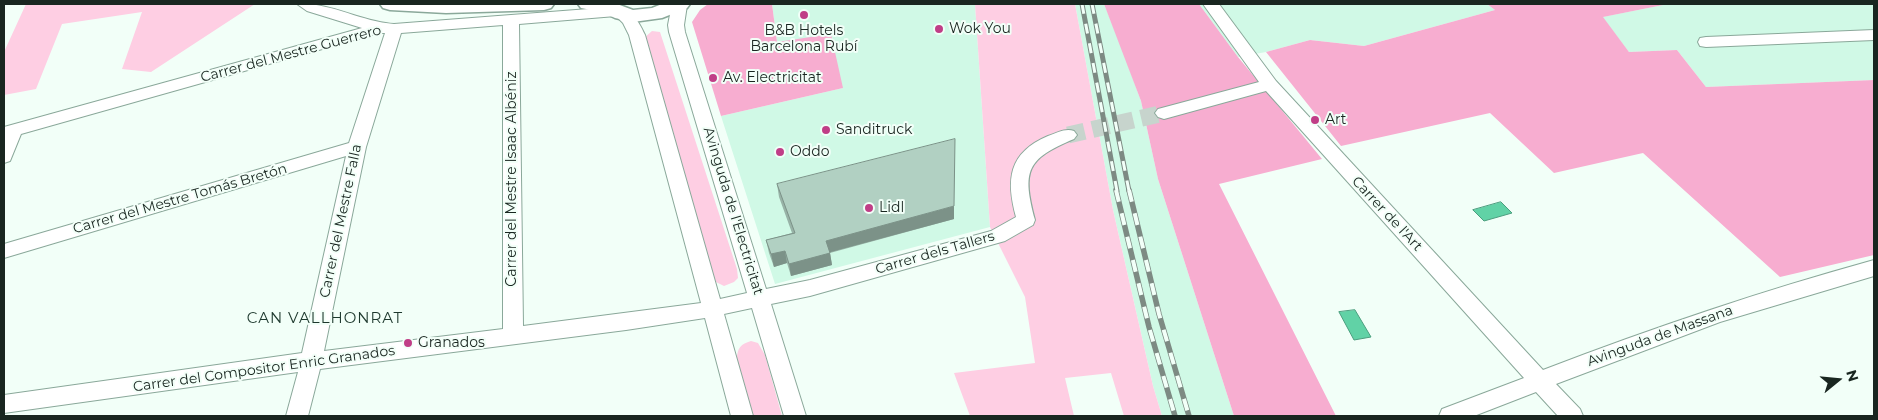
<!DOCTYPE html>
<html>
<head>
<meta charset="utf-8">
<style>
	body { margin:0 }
	#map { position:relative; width:1878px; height:420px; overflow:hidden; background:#f2fff8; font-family:Montserrat,sans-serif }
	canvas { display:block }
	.frame { position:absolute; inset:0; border:5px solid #192620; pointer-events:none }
	.north { position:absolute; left:1813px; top:355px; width:50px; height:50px; -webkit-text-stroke:4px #f2fff8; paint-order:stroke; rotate:73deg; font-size:14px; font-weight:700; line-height:20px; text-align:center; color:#192620 }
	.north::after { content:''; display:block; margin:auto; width:18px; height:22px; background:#192620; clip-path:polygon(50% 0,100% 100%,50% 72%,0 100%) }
</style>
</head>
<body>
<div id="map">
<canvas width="1878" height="420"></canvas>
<div class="frame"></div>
<div class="north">N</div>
</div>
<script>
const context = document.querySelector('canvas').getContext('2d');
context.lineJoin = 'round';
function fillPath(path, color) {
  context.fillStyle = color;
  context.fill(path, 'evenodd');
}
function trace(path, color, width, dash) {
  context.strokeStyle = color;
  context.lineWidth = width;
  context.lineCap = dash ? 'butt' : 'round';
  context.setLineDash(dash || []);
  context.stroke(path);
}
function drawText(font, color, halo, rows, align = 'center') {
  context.font = font + ' Montserrat,sans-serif';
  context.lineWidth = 4;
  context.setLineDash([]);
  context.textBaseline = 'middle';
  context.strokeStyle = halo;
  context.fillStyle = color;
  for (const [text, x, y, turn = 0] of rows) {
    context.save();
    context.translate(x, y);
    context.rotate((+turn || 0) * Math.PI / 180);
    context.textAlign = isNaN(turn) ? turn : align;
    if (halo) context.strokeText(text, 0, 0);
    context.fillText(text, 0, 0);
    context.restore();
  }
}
const built = new Path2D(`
	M772 4H975L990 227 775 284 721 116 843 88 777 42Z
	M1075 4H1104L1121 46 1141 101 1158 179 1234 416H1162L1153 386 1113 210Z
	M1199 4H1487L1495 10 1364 46 1310 40 1266 52 1238 57Z
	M1668 4H1874V80L1706 87 1677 50 1629 52 1602 17Z`);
const green = new Path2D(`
	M26 4H255L151 72 122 69 142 12 62 24 36 89 4 95V52Z
	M975 4H1075L1113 210 1153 386 1162 416H1124L1111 373 1065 378 1074 416H970L954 373 1035 363 1025 297 990 227Z
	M652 31 660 32 737 269 738 278 734 282 724 286 716 282 712 272 644 38Z
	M751 341 758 343 765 355 782 416H753L737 359C737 348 741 344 751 341Z`);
const forest = new Path2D(`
	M708 4H772L777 42 831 34 843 88 721 116 692 22 700 10Z
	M1104 4H1199L1238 57 1322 159 1219 184 1336 416H1234L1158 179 1141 101Z
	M1487 4H1668L1603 17 1629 52 1677 50 1706 87 1874 80V255L1780 277 1643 153 1554 173 1490 113 1341 146 1266 52 1310 40 1364 46 1495 10Z`);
const water = new Path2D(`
	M1501 202 1512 213 1484 221 1473 210Z
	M1355 310 1371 337 1354 340 1339 312Z`);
const minorTunnel = new Path2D(`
	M1068 135 1164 113`);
const minor = new Path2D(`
	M297 4C330 2 361 22 394 24L615 7C633 12 637 18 645 35L720 299 747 293 669 32 668 25 672 4 687 5 684 25 685 32 766 289 810 280 991 231 1016 217C1006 180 1008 153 1048 136 1057 133 1065 128 1074 131L1077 135 1074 139C1026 159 1022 171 1035 220L1033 225 1005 241 810 296 771 304 806 416H784L752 308 724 314 753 416H731L705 318 626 330 320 369 308 416H286L298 372 4 413V395L302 353 346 156 4 258V244L349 143 385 33H379L21 134 10 161 4 163V127L362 28 307 11ZM616 16 623 23 629 35 701 303 523 326 519 24ZM503 25V329L324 351 366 147 401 33Z
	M1203 4H1219L1276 81 1543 370C1652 328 1762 291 1874 260V276L1720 322 1556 384 1580 409 1583 416H1558L1536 392 1474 416H1439L1442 409 1524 378 1266 91 1164 119 1158 117 1155 113 1158 109 1259 82Z
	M1874 30V40L1706 47 1700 46 1698 42 1700 38 1706 37Z`);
const major = new Path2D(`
	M380 4H554L551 8 544 10 446 13 390 10 383 8Z
	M578 4H617L633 10 652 8 662 4H690L687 8 662 18 633 22 615 18 602 12 581 8Z`);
const railFar1 = new Path2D(`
	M1082 4 1117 191
	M1092 4 1129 191`);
const rail = new Path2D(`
	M1116 190 1149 327 1175 416
	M1129 190 1159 314 1189 416`);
const wall = new Path2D(`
	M777 184 954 219 830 253 832 265 791 276 787 263 774 267 769 253 766 240 792 233 779 197Z`);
const shadedWall = new Path2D(`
	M954 206V219L827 253 826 241Z
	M785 251 787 263 774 267 771 254Z
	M830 253 832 265 791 276 789 264Z`);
const building = new Path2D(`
	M955 139 954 206 826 241 830 253 789 264 785 251 771 254 766 240 795 233 777 184Z`);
const markers = [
	[804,15,5,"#c03e87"],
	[939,29,5,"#c03e87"],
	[713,78,5,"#c03e87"],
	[1315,120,5,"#c03e87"],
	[826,130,5,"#c03e87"],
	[780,152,5,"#c03e87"],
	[869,208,5,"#c03e87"],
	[408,343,5,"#c03e87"]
];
const poiNames = [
	["Wok You",949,29],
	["B&B Hotels",804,31,"center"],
	["Barcelona Rubí",804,47,"center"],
	["Av. Electricitat",723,78],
	["Art",1325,120],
	["Sanditruck",836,130],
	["Oddo",790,152],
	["Lidl",879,208],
	["Granados",418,343]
];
const streetNames = [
	["Carrer del Mestre Guerrero",291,54,-15],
	["Carrer del Mestre Isaac Albéniz",512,179,-90],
	["Carrer del Mestre Tomás Bretón",180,199,-16],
	["Avinguda de l'Electricitat",733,211,73],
	["Carrer de l'Art",1387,214,47],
	["Carrer del Mestre Falla",341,221,-78],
	["Carrer dels Tallers",935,253,-16],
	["Avinguda de Massana",1660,336,-20],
	["Carrer del Compositor Enric Granados",264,369,-8]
];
const neighbourhoodNames = [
	["CAN VALLHONRAT",325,319]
];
fillPath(built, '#d0f9e6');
fillPath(green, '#fecee3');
fillPath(forest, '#f7add0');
fillPath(water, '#61d2a6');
trace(water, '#4b9e7e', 1);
trace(minorTunnel, '#c7d4cd', 17, [17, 8]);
trace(minor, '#8aa89a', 2);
trace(major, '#8aa89a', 3);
fillPath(minor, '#fff');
fillPath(major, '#fff');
trace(railFar1, '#7d8a83', 5);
trace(rail, '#7d8a83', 5.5);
trace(railFar1, '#f2fff8', 3, [10]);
trace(rail, '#f2fff8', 4, [12]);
fillPath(wall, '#98b3a7');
fillPath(shadedWall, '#7c9288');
fillPath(building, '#b1d0c2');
trace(building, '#7c9288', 1);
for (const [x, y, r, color] of markers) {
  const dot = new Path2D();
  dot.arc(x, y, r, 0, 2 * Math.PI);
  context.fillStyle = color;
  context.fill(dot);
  trace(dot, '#f2fff8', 2);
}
drawText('14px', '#192620', '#f2fff8', poiNames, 'left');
drawText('14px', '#192620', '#f2fff8', streetNames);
context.letterSpacing = '1px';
drawText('15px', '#1d382d', '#f2fff8', neighbourhoodNames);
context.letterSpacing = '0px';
</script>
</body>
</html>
